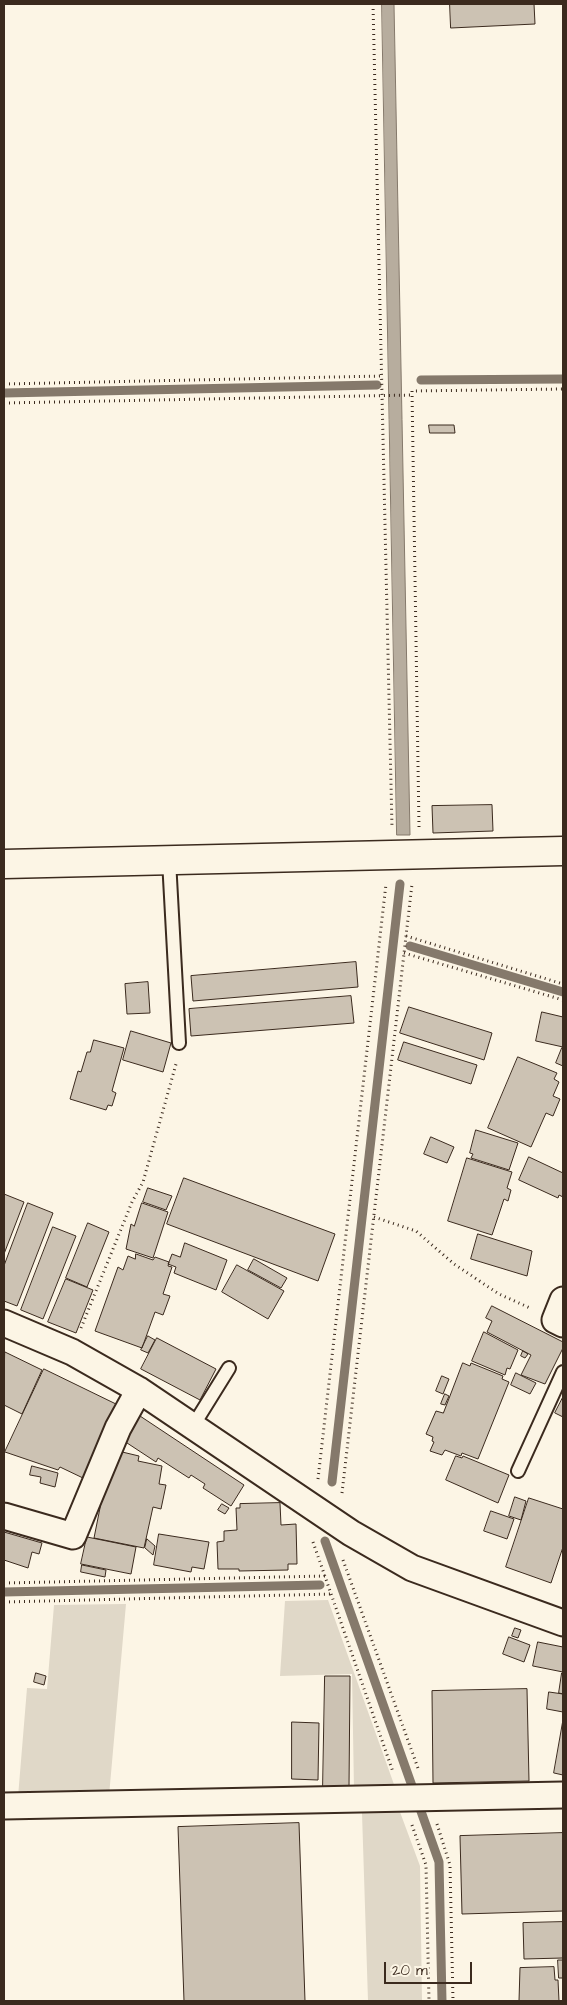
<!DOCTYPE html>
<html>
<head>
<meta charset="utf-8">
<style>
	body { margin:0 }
	#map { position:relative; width:567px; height:2005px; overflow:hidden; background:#fcf5e5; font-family:"Architects Daughter",sans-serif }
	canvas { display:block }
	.frame { position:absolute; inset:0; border:5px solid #3b2a1e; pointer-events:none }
	.scale { position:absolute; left:384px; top:1962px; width:88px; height:22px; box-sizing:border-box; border:2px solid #3b2a1e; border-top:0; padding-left:6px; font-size:15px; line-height:18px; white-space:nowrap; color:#3b2a1e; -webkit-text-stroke:4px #fcf5e5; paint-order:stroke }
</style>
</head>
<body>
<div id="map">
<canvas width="567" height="2005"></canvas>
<div class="frame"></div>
<div class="scale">20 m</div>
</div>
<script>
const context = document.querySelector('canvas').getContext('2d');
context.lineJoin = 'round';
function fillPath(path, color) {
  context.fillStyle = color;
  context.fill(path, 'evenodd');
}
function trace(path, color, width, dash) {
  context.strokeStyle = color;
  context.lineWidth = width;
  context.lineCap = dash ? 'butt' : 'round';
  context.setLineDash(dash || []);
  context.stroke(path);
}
const green = new Path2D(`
	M328 1600 396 1790H354L352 1674 280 1676 285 1601Z
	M126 1604 109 1796 18 1797 27 1688 47 1689 54 1605Z
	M400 1812 420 1866 422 2001H368L362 1813Z`);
const water = new Path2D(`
	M382 4H394L410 835H397Z`);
const stream = new Path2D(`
	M421 380 563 379
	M4 393 377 385
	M410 946 563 992
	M332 1482 400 884
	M325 1541 439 1862 442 2001
	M4 1592 320 1585`);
const building = new Path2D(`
	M450 4H534L535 24 451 28Z
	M429 425H454L455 433H430Z
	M492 805 493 831 433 833 432 806Z
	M356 962 358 987 193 1001 191 976Z
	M148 982 150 1013 127 1014 125 984Z
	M351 996 354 1023 191 1036 189 1009Z
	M409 1007 492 1033 484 1060 400 1033Z
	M542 1012 563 1017V1047L536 1041Z
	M131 1031 171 1043 163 1072 123 1060Z
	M94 1040 124 1048 112 1091 116 1093 112 1106 108 1105 106 1110 70 1099 78 1071 81 1072 87 1052H90Z
	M404 1042 477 1065 471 1084 398 1060Z
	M562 1048 563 1049V1066L556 1063Z
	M518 1057 557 1073 554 1079 559 1082 553 1096 560 1099 553 1116 546 1113 531 1147 488 1128Z
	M476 1130 518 1143 509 1170 471 1158 473 1154 470 1153Z
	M431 1137 454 1147 447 1163 424 1154Z
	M529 1157 563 1173V1197L559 1195 558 1198 519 1180Z
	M467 1158 512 1172 507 1188 511 1190 508 1201 504 1199 492 1235 448 1221Z
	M184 1178 335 1234 318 1281 167 1224Z
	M148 1188 172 1196 166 1210 143 1202Z
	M4 1194 24 1202 4 1254Z
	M28 1203 53 1213 17 1306 4 1301V1266Z
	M142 1203 168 1212 153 1258 126 1249 131 1224 134 1226Z
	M88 1223 109 1232 87 1287 66 1278Z
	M53 1227 76 1236 43 1319 21 1310Z
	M478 1234 532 1251 527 1276 471 1259Z
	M185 1243 227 1260 216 1290 174 1273 176 1267 168 1264 169 1262 172 1254 180 1257Z
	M136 1254 153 1260 155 1257 169 1262 168 1266 172 1267 163 1294 170 1296 163 1315 155 1312 142 1348 95 1331 118 1267 123 1270 128 1256 135 1259Z
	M254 1259 287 1278 281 1288 248 1270Z
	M237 1265 284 1291 268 1319 222 1292Z
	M66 1279 93 1290 76 1333 48 1322Z
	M492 1306 563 1342V1348L545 1384 521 1375 531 1355 487 1332 492 1321 486 1318Z
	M484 1332 518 1350 510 1369 507 1368 505 1375 472 1361Z
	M148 1336 155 1340 148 1353 141 1350Z
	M157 1338 216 1369 200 1400 141 1369Z
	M523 1351 528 1354 525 1358 521 1356Z
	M5 1352 42 1370 22 1414 4 1405Z
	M463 1363 470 1366 471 1363 503 1376 502 1379 509 1382 478 1459 462 1453 461 1456 445 1450 442 1455 430 1451 434 1442 432 1441 433 1437 426 1434 436 1411 443 1413Z
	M44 1369 118 1405 83 1478 60 1467 58 1470 5 1452Z
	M516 1373 536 1383 530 1394 511 1385Z
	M442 1376 449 1379 443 1394 436 1391Z
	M445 1394 449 1396 445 1405 441 1404Z
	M563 1397V1417L555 1413Z
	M137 1414 244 1485 231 1506 203 1488 205 1484 191 1475 189 1478 158 1458 156 1462 121 1439Z
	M118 1451 139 1456 138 1461 162 1466 159 1484 166 1485 161 1509 153 1507 144 1548 94 1538 107 1473Z
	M456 1456 462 1458 463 1456 509 1475 498 1503 446 1480Z
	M32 1466 58 1473 55 1487 40 1483 41 1477 30 1475Z
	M515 1497 526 1501 521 1520 509 1516Z
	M529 1498 563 1509V1547L551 1583 506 1567Z
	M280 1503 281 1525 296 1524 297 1564H288V1570L239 1571V1569H218L217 1542 224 1541V1531L237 1530 236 1508H240V1504Z
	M222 1504 229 1508 225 1514 218 1510Z
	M491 1511 514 1519 507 1539 484 1531Z
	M4 1532 42 1543 39 1554 32 1552 28 1568 4 1560Z
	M159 1534 209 1542 204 1569 192 1567 191 1572 154 1565Z
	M87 1537 136 1547 131 1574 81 1564Z
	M147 1539 155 1546 153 1555 145 1548Z
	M82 1565 106 1570 105 1577 81 1572Z
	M515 1628 521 1630 518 1638 512 1636Z
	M509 1637 530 1645 524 1662 503 1654Z
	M538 1642 563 1647V1672L533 1666Z
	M36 1673 46 1676 44 1685 34 1682Z
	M562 1673H563V1694L559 1693Z
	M325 1676H350L349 1787H323Z
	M527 1689 529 1781 433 1783 432 1691Z
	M549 1692 563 1694V1712L547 1709Z
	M563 1720V1775L554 1773Z
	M292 1722 319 1723 318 1780 292 1779Z
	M299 1823 305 2001H184L178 1827Z
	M563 1833V1911L462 1914 460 1836Z
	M563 1922V1958L524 1959 523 1923Z
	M558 1960H563V1978H559Z
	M554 1967 555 1980H558L559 2001H519L520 1968Z`);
const path = new Path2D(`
	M373 4 392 828
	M4 384 382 376
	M4 403 412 395
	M419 827 412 391 563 389
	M406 936 563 984
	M404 953 563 1000
	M374 1217 416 1231 454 1264 499 1294 530 1308
	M81 1328 132 1202 143 1182 176 1064
	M318 1479 386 884
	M342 1493 412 884
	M313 1542 393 1772
	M343 1560 419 1771
	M4 1583 325 1576
	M4 1602 331 1594
	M437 1824 450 1865 453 2001
	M412 1825 426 1865 429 2001`);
const service = new Path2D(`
	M169 860 179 1043
	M193 1426 229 1368
	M518 1471 563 1372`);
const minor = new Path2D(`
	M563 1300 555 1320 563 1324
	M4 1323 72 1352 139 1390 351 1533 412 1568 563 1623
	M4 1516 73 1536 118 1428 139 1390
	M4 1806 563 1795`);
const tertiary = new Path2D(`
	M4 864 563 851`);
fillPath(green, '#e0d8c8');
fillPath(water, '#b7ad9e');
trace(water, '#85796b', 1);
trace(stream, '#85796b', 9);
fillPath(building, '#ccc2b3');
trace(building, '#3b2a1e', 1);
trace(service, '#3b2a1e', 16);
trace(minor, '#3b2a1e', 29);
trace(tertiary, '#3b2a1e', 31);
trace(path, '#3b2a1e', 3, [1, 4]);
trace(service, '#fcf5e5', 12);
trace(minor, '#fcf5e5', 25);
trace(tertiary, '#fcf5e5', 28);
</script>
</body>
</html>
